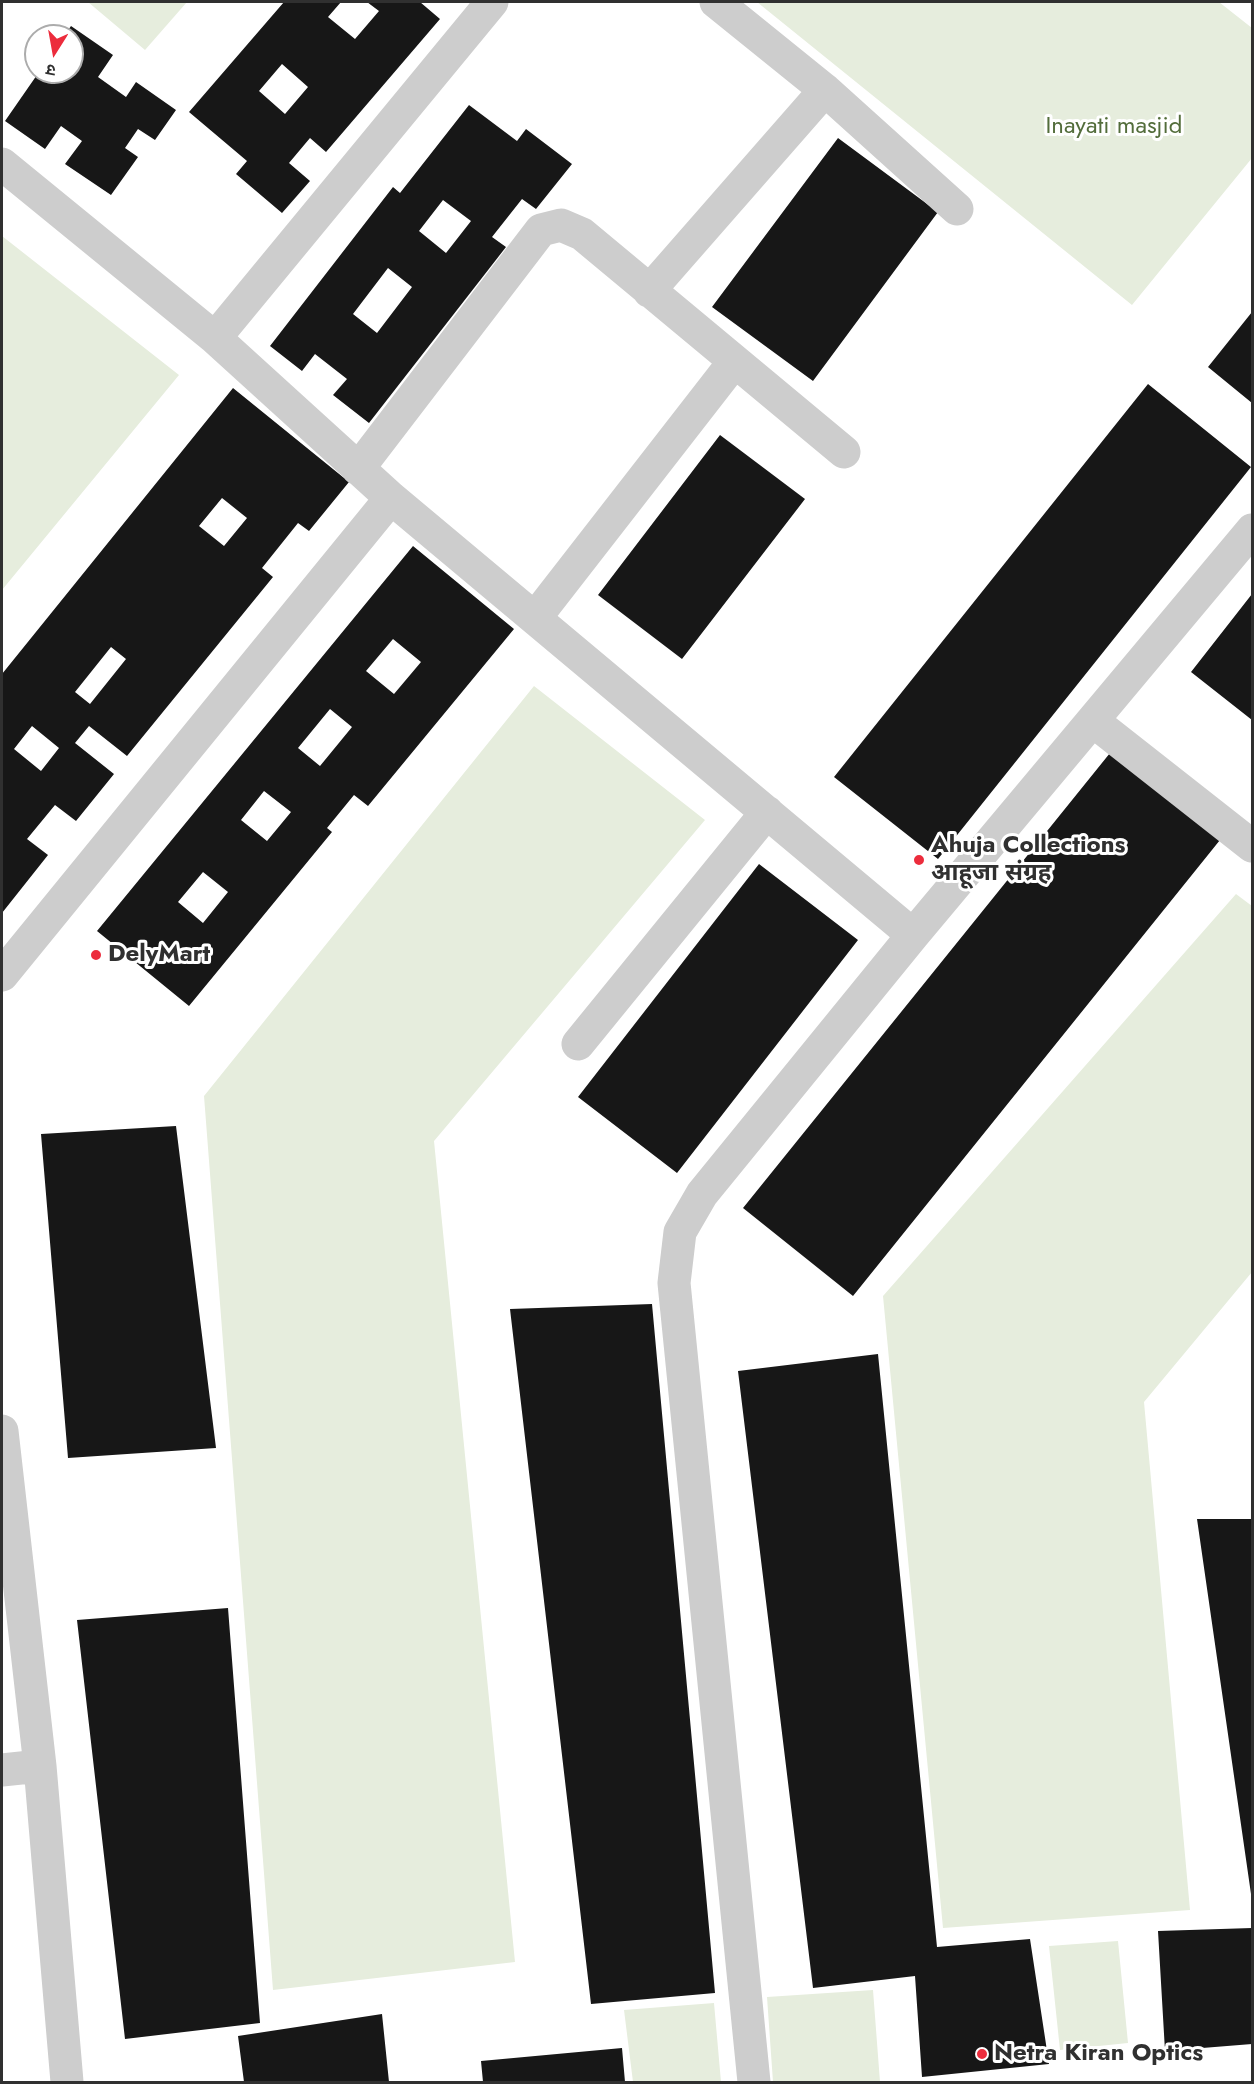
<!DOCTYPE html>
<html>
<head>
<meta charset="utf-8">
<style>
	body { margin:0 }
	#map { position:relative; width:1254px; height:2084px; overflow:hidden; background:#fff; font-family:Jost,"Noto Sans Devanagari",sans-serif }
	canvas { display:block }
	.frame { position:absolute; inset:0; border:3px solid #303030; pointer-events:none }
	.north { position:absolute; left:24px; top:24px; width:60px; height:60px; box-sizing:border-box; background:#fff; border:2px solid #acacac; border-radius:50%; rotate:191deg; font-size:16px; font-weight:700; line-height:24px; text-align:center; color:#303030 }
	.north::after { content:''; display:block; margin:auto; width:21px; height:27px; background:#ec2c3c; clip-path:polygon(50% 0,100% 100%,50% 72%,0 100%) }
</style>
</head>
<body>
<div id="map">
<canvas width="1254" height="2084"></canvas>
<div class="frame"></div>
<div class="north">उ</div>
</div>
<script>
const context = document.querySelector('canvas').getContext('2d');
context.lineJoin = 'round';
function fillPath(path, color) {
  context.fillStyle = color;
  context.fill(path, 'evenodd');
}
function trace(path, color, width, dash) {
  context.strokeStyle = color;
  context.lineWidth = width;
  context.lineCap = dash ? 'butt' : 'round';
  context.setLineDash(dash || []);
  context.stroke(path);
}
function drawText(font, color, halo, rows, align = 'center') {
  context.font = font + ' Jost,"Noto Sans Devanagari",sans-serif';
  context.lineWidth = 6;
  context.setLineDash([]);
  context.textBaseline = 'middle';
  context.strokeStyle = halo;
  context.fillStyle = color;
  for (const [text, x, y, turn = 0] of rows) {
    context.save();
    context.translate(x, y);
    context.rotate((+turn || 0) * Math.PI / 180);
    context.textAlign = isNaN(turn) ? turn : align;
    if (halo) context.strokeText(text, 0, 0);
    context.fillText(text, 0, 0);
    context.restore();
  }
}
const green = new Path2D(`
	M88 2H187L145 50Z
	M757 2H1219L1252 28V158L1132 305Z
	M2 236 179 375 2 590Z
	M534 686 705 820 434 1141 515 1962 273 1990 204 1096Z
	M1236 894 1252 906V1272L1144 1402 1190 1910 943 1928 883 1296Z
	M1118 1941 1128 2043 1060 2050 1049 1946Z
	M873 1990 880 2082H773L767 1997Z
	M714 2003 721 2082H633L624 2010Z`);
const building = new Path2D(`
	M284 2H341L328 17 355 39 379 11 367 2H420L440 19 326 152 310 138 289 163 310 181 282 213 236 174 247 161 189 112ZM282 64 308 87 285 114 259 91Z
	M71 26 113 55 98 77 126 97 136 82 176 110 155 140 138 129 125 148 138 157 111 195 65 164 82 141 61 126 45 149 5 121 39 72H72V36H64Z
	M469 105 517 141 526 129 572 164 536 209 522 199 492 237 506 247 369 423 333 395 347 379 315 354 302 371 270 346 393 187 400 193ZM443 200 471 221 446 253 419 231ZM388 268 412 287 377 333 353 314Z
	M838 138 938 212 813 381 712 307Z
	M1252 312V403L1208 367Z
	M1148 384 1251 467 938 859 834 777Z
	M233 388 349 482 309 531 298 523 262 568 273 577 127 756 89 726 75 743 114 774 76 821 55 805 27 839 48 855 2 913V674ZM222 498 247 518 224 546 199 526ZM111 647 126 659 90 704 75 692ZM32 726 59 748 41 771 14 749Z
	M720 435 805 499 682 659 598 595Z
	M413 546 514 629 368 806 354 795 327 828 332 832 189 1006 97 931ZM393 639 421 662 394 694 366 671ZM330 709 352 727 320 766 298 748ZM264 791 291 812 267 841 241 820ZM203 872 228 892 203 923 178 902Z
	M1252 594V720L1191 672Z
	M1110 753 1220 840 853 1296 743 1208Z
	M759 864 858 940 677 1173 578 1097Z
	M176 1126 216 1448 68 1458 41 1134Z
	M652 1304 715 1993 591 2004 510 1309Z
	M878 1354 937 1947 1030 1939 1049 2064 922 2077 915 1976 813 1988 738 1371Z
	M1197 1519H1252V1894H1251Z
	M228 1608 260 2023 125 2039 77 1620Z
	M1252 1928V2044L1165 2051 1158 1931Z
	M382 2014 389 2082H244L238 2036Z
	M622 2048 625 2082H483L481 2061Z`);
const minor = new Path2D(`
	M716 2 825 90 957 209
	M2 164 215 338 391 498 913 935
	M649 291 825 90
	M215 338 492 2
	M358 469 541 230 561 225 582 234 844 452
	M535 618 734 362
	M1093 721 1252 846
	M2 975 391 498
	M578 1044 767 812
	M2 1431 40 1766 67 2082
	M2 1770 40 1766
	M754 2082 674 1283 680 1232 702 1194 913 935 1252 530`);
const markers = [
	[919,860,6,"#ec2c3c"],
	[96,955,6,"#ec2c3c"],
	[982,2054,6,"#ec2c3c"]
];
const parkNames = [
	["Inayati masjid",1114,127]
];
const poiNames = [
	["Ahuja Collections",931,846],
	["आहूजा संग्रह",931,874],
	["DelyMart",108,955],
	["Netra Kiran Optics",994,2054]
];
fillPath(green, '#e6eddd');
fillPath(building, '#171717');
trace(minor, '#cdcdcd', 33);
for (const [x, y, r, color] of markers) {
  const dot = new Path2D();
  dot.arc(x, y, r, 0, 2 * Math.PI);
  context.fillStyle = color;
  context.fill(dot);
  trace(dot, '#fff', 2);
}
drawText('24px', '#536d3b', '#fff', parkNames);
drawText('bold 24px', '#303030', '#fff', poiNames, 'left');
</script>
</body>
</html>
